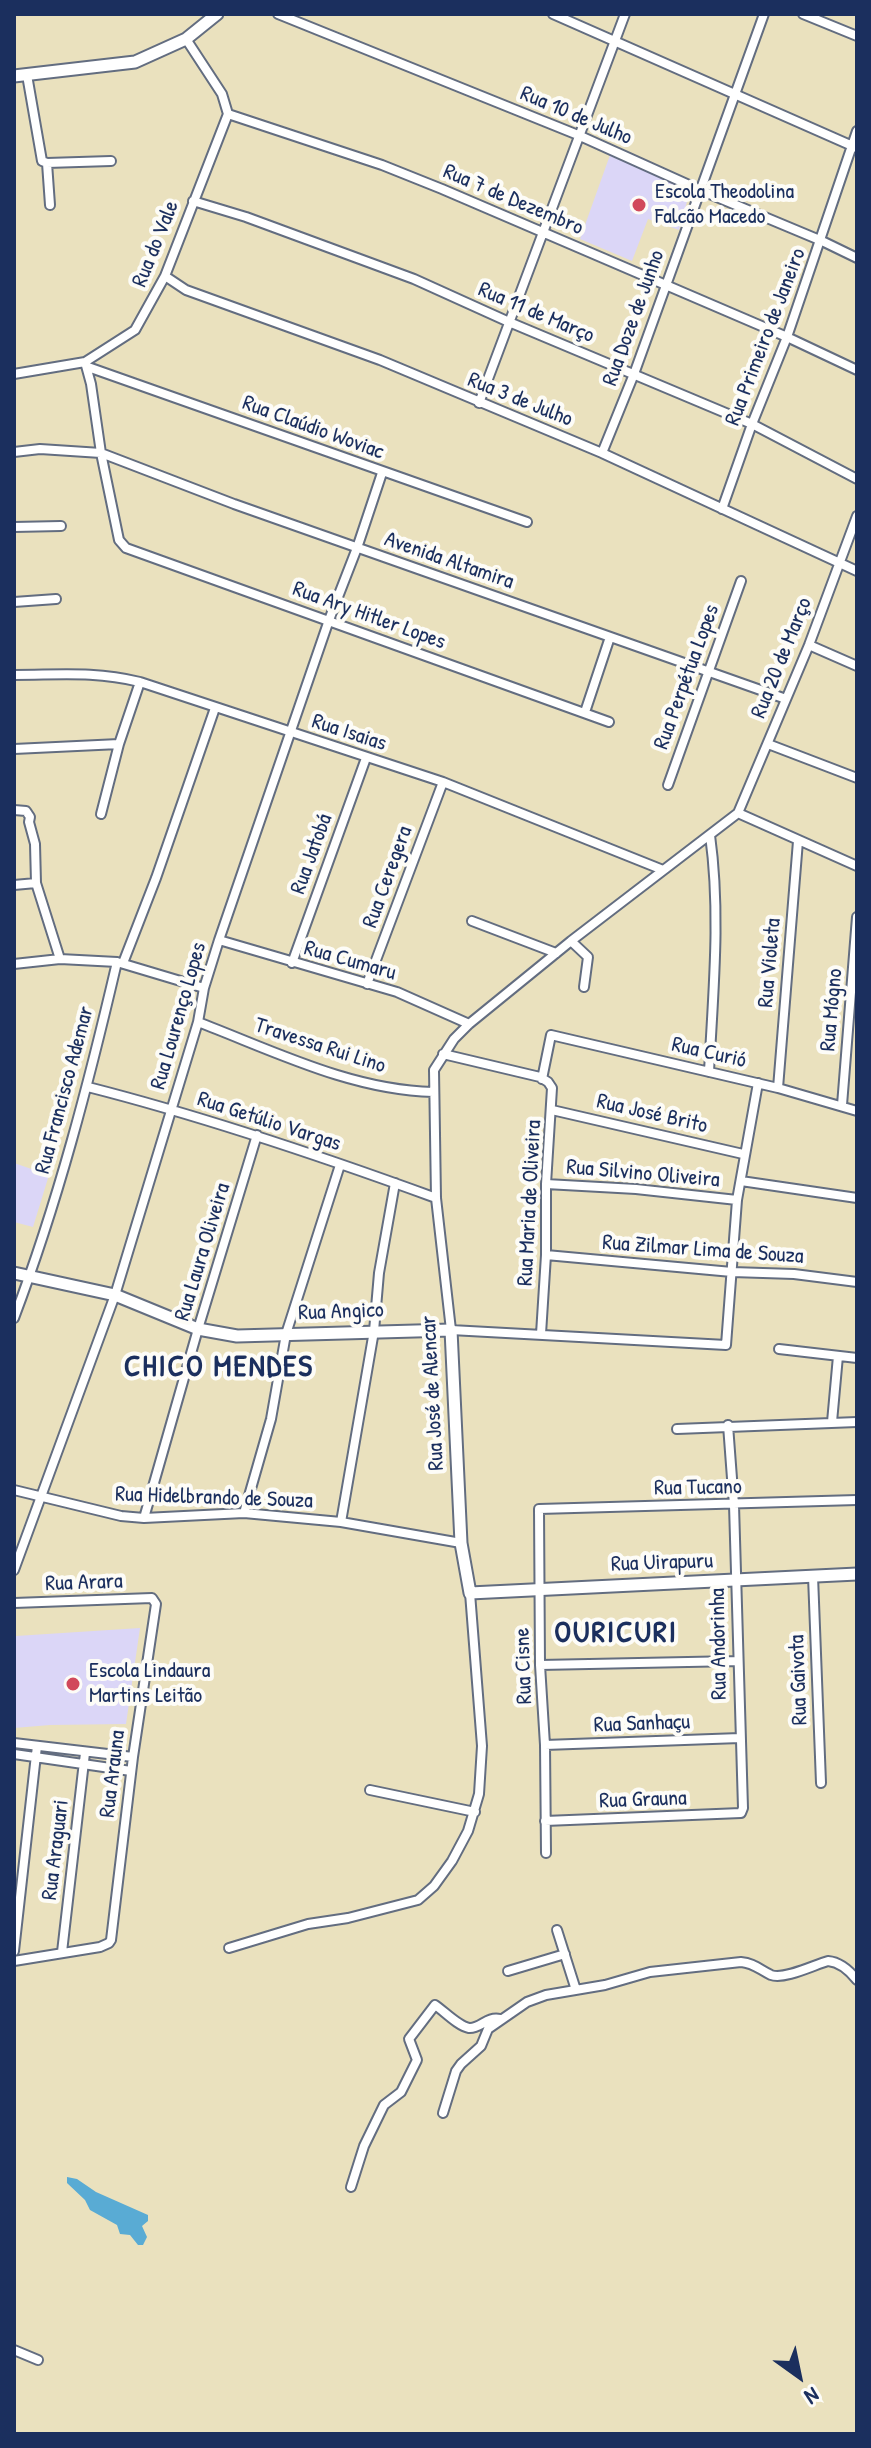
<!DOCTYPE html>
<html>
<head>
<meta charset="utf-8">
<style>
	body { margin:0 }
	#map { position:relative; width:871px; height:2448px; overflow:hidden; background:#eae1be; font-family:"Patrick Hand",sans-serif }
	canvas { display:block }
	.frame { position:absolute; inset:0; border:16px solid #1b2f5e; pointer-events:none }
	.north { position:absolute; left:759px; top:2336px; width:80px; height:80px; -webkit-text-stroke:6px #fdfcf7; paint-order:stroke; rotate:147deg; font-size:22px; font-weight:700; line-height:32px; text-align:center; color:#1b2f5e }
	.north::after { content:''; display:block; margin:auto; width:28px; height:36px; background:#1b2f5e; clip-path:polygon(50% 0,100% 100%,50% 72%,0 100%) }
</style>
</head>
<body>
<div id="map">
<canvas width="871" height="2448"></canvas>
<div class="frame"></div>
<div class="north">N</div>
</div>
<script>
const context = document.querySelector('canvas').getContext('2d');
context.lineJoin = 'round';
function fillPath(path, color) {
  context.fillStyle = color;
  context.fill(path, 'evenodd');
}
function trace(path, color, width, dash) {
  context.strokeStyle = color;
  context.lineWidth = width;
  context.lineCap = dash ? 'butt' : 'round';
  context.setLineDash(dash || []);
  context.stroke(path);
}
function drawText(font, color, halo, rows, align = 'center') {
  context.font = font + ' "Patrick Hand",sans-serif';
  context.lineWidth = 8;
  context.setLineDash([]);
  context.textBaseline = 'middle';
  context.strokeStyle = halo;
  context.fillStyle = color;
  for (const [text, x, y, turn = 0] of rows) {
    context.save();
    context.translate(x, y);
    context.rotate((+turn || 0) * Math.PI / 180);
    context.textAlign = isNaN(turn) ? turn : align;
    if (halo) context.strokeText(text, 0, 0);
    context.fillText(text, 0, 0);
    context.restore();
  }
}
const built = new Path2D(`
	M610 155 690 191 679 230 648 219 632 261 580 239Z
	M14 1163 49 1175 33 1227 14 1222Z
	M140 1628 126 1724 50 1725 14 1728 16 1636Z`);
const water = new Path2D(`
	M67 2177 77 2179 96 2192 148 2215V2221L142 2226 147 2237 143 2245H138L130 2235 120 2234 117 2225 90 2210 85 2200 67 2183Z`);
const minor = new Path2D(`
	M278 14 578 135 700 190 822 241 857 258
	M553 14 857 148
	M803 14 857 36
	M186 39 222 94 228 114
	M27 75 42 161 47 163 111 161
	M228 114 382 165 442 189 787 337 857 370
	M47 163 50 205
	M193 201 246 217 414 279 509 322 752 424 857 479
	M165 276 186 290 380 360 602 453 857 571
	M85 362 91 384 101 453 119 540 126 548 609 722
	M88 367 527 522
	M14 374 85 362 135 330 165 276 228 114
	M479 403 625 14
	M14 452 40 449 101 453 234 504 786 699
	M602 453 634 374 764 14
	M722 509 752 424 787 337 857 131
	M14 527 61 526
	M14 602 56 599
	M809 645 857 666
	M14 675C61 675 93 671 140 682L443 782 663 870
	M585 712 610 637
	M768 744 857 778
	M14 749 119 744
	M668 785 741 581
	M14 810 26 811 30 817 29 822 35 844 36 883 60 959
	M738 813 857 866
	M101 814 119 744 140 682
	M14 885 36 883
	M472 921 556 953
	M219 940 397 992 469 1024
	M571 941 588 957 584 987
	M123 963 156 878 215 708
	M292 963 366 758
	M14 964 60 959 117 962 204 988
	M367 984 443 782
	M198 1022C274 1051 351 1090 433 1092
	M443 1054 540 1077 548 1082 552 1088 546 1184V1255L541 1334
	M709 1072C713 993 721 914 710 835
	M542 1079 551 1035 778 1088 857 1111
	M758 1083 737 1200 726 1345 451 1330 436 1198 434 1070 454 1039 469 1024 571 941 738 813 809 645 857 516
	M88 1087C206 1117 321 1156 436 1198
	M778 1088 798 841
	M842 1105 857 917
	M552 1110 743 1154
	M741 1181 857 1198
	M546 1184 636 1189 737 1200
	M546 1255 732 1272 794 1274 857 1282
	M14 1318C58 1202 89 1082 117 962
	M779 1349 857 1358
	M832 1422 838 1356
	M677 1429 857 1422
	M14 1490 121 1516 144 1518 244 1513 341 1522 461 1543
	M244 1513 271 1419 286 1334 340 1165
	M144 1518 198 1329 257 1135
	M341 1522 374 1331 379 1273 395 1183
	M14 1570 115 1295 198 1022 204 988 219 940 329 620 357 548 382 473
	M813 1576 821 1783
	M14 1603 152 1598 156 1604 133 1757 111 1940 109 1943 100 1947 14 1961
	M540 1665 737 1661
	M14 1743 133 1757
	M545 1745 740 1738
	M14 1754 131 1771
	M370 1790 475 1812
	M545 1821 741 1813 743 1808 734 1505 728 1425
	M546 1853 545 1745 540 1665 539 1509 857 1500
	M557 1930 576 1990
	M229 1948 308 1924 348 1918 418 1900 434 1886 452 1861 468 1831 479 1794 482 1746 470 1593
	M14 1951 37 1746
	M62 1952 85 1753
	M508 1971 565 1954
	M443 2113 456 2071 461 2064 481 2046 488 2029 527 2002 546 1995 605 1985 650 1972 741 1962C754 1963 760 1970 771 1975 784 1980 814 1965 828 1961 840 1962 849 1970 857 1980
	M351 2187 364 2146 384 2105 401 2092 417 2060 409 2039 435 2005C444 2011 458 2026 469 2028 480 2029 487 2016 500 2019
	M14 2350 38 2360`);
const tertiary = new Path2D(`
	M14 76 135 62 186 39 217 14
	M14 1273 115 1295 198 1329 237 1336 451 1330 461 1543 470 1593 857 1574`);
const markers = [
	[639,205,8,"#d1495b"],
	[73,1684,8,"#d1495b"]
];
const streetNames = [
	["Rua 10 de Julho",576,116,23],
	["Rua 7 de Dezembro",513,200,23],
	["Rua do Vale",156,244,-68],
	["Rua 11 de Março",536,313,23],
	["Rua Doze de Junho",634,318,-70],
	["Rua Primeiro de Janeiro",766,337,-69],
	["Rua 3 de Julho",520,400,22],
	["Rua Claúdio Woviac",313,428,20],
	["Avenida Altamira",449,561,19],
	["Rua Ary Hitler Lopes",369,616,20],
	["Rua 20 de Março",782,658,-68],
	["Rua Perpétua Lopes",687,677,-70],
	["Rua Isaias",349,733,18],
	["Rua Jatobá",312,854,-70],
	["Rua Ceregera",388,877,-70],
	["Rua Cumaru",350,961,16],
	["Rua Violeta",770,963,-85],
	["Rua Mógno",832,1010,-85],
	["Rua Lourenço Lopes",179,1016,-74],
	["Travessa Rui Lino",320,1046,18],
	["Rua Curió",709,1053,13],
	["Rua Francisco Ademar",65,1090,-75],
	["Rua José Brito",652,1114,13],
	["Rua Getúlio Vargas",269,1122,18],
	["Rua Silvino Oliveira",643,1174,5],
	["Rua Maria de Oliveira",530,1203,-87],
	["Rua Zilmar Lima de Souza",703,1250,4],
	["Rua Laura Oliveira",203,1252,-73],
	["Rua Angico",341,1312,-2],
	["Rua José de Alencar",433,1393,-93],
	["Rua Tucano",698,1488,-1],
	["Rua Hidelbrando de Souza",214,1498,2],
	["Rua Uirapuru",662,1563,-2],
	["Rua Arara",84,1583,-2],
	["Rua Andorinha",719,1644,-91],
	["Rua Cisne",524,1666,-92],
	["Rua Gaivota",799,1680,-92],
	["Rua Sanhaçu",642,1724,-2],
	["Rua Arauna",113,1774,-83],
	["Rua Grauna",643,1800,-2],
	["Rua Araguari",56,1850,-83]
];
const poiNames = [
	["Escola Theodolina",655,192],
	["Falcão Macedo",655,217],
	["Escola Lindaura",89,1671],
	["Martins Leitão",89,1696]
];
const districtNames = [
	["CHICO MENDES",219,1368],
	["OURICURI",616,1634]
];
fillPath(built, '#dbd6f7');
fillPath(water, '#59abd4');
trace(minor, '#636d80', 12);
trace(tertiary, '#636d80', 15);
trace(minor, '#fff', 8);
trace(tertiary, '#fff', 11);
for (const [x, y, r, color] of markers) {
  const dot = new Path2D();
  dot.arc(x, y, r, 0, 2 * Math.PI);
  context.fillStyle = color;
  context.fill(dot);
  trace(dot, '#fdfcf7', 3);
}
drawText('22px', '#1b2f5e', '#fdfcf7', streetNames);
drawText('22px', '#1b2f5e', '#fdfcf7', poiNames, 'left');
context.letterSpacing = '2px';
drawText('bold 30px', '#1b2f5e', '#fdfcf7', districtNames);
context.letterSpacing = '0px';
</script>
</body>
</html>
